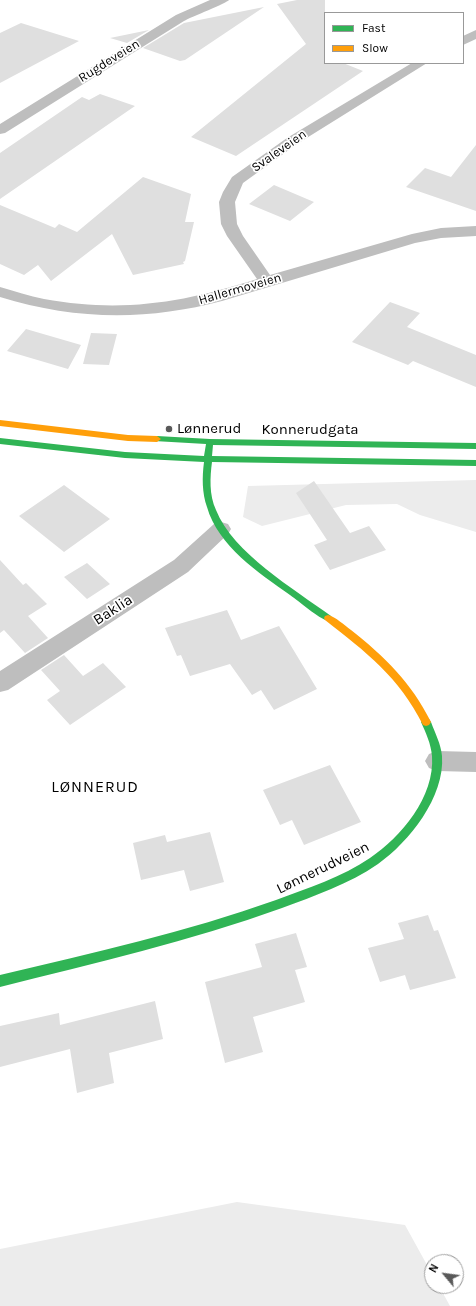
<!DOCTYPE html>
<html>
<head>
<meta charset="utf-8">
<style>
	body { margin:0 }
	#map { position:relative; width:476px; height:1306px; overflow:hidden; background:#fff; font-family:Karla,sans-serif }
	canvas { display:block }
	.legend { position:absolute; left:324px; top:12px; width:140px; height:52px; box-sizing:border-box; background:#fff; border:1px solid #999; margin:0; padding:5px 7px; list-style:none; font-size:12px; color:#000 }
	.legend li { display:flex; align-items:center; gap:8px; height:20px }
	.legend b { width:20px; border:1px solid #999 }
	.north { position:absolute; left:424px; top:1254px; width:40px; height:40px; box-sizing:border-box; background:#fff; border:1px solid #999; border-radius:50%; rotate:299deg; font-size:11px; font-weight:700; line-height:16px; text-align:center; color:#000 }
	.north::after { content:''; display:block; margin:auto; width:14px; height:18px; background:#595959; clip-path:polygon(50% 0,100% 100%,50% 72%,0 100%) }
</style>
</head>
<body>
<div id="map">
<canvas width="476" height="1306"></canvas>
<ul class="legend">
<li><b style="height:5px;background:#30b455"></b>Fast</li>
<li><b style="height:5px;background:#ff9f0a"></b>Slow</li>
</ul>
<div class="north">N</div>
</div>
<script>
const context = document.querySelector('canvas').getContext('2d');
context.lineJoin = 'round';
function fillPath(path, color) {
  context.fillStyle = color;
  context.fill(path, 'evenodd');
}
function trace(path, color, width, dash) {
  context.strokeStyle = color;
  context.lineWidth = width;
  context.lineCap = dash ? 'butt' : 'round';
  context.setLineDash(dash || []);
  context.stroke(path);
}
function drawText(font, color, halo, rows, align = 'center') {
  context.font = font + ' Karla,sans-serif';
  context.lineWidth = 3.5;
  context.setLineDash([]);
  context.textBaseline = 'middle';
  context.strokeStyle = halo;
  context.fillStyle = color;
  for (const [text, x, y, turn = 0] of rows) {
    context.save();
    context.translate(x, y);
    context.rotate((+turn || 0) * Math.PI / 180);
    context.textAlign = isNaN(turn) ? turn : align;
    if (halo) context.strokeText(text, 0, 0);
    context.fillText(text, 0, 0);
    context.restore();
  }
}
const green = new Path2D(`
	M476 480V532L420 515 397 504 346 505 262 526 243 517 248 486Z
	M237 1202 405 1225 432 1274V1286H439L450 1306H0V1249Z`);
const building = new Path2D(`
	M297 0H325V63H343L363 71 236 156 191 137 306 44 277 4Z
	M264 7 185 60 180 61 143 48 184 23Z
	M21 23 79 41 0 83V33Z
	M149 30 127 43 110 38Z
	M100 94 135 106 0 199V153L82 97 89 100Z
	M476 145V211L406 187 425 168 451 177Z
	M143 177 191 194 185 222H194L185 261 183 262 184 264 133 275 112 234 51 281 38 265 24 275 0 264V205L55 228 59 224 77 232Z
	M274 185 314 202 290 221 249 204Z
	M390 302 420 313 407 327 476 355V387L413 361 408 365 352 342Z
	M26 329 81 345 68 369 7 351Z
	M91 333 117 334 109 365 83 364Z
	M314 481 350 533 369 526 386 550 330 570 314 545 327 540 296 493Z
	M64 485 110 519 64 552 19 516Z
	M0 560 23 585 26 583 47 604 28 616 48 638 25 653 4 630 0 633Z
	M87 563 110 584 87 599 64 577Z
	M227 610 241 640 279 626 317 689 274 710 261 690 252 695 230 664 190 676 181 655 177 656 165 628Z
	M64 655 83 676 103 663 126 687 70 725 47 700 60 691 41 670Z
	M330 765 361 822 304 845 292 820 280 825 263 790Z
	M210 832 224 882 190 891 184 870 141 880 133 843 165 835 167 842Z
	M428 915 434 931 438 930 456 978 410 990 405 975 380 982 368 948 404 939 398 923Z
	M296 933 307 967 295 970 305 1002 253 1017 263 1052 225 1063 205 982 262 967 255 944Z
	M155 1001 163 1039 109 1053 114 1083 77 1093 70 1049 0 1067V1026L59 1013 60 1025Z`);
const street = new Path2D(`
	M210 0H229C227 3 191 17 184 21L5 133 0 134V124L176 15Z
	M476 30V39L463 45V36Z
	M412 63H427L297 144 243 183 235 202 237 224 243 236 270 275 412 234 441 228 476 226V236L441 238 415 243 222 301C147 321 74 320 0 297V287C15 291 29 296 44 299 121 313 183 303 257 279L227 236 221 224 219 202 223 192 232 177 287 138Z
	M221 522 228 524 231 529 228 534 188 572 8 690 0 692V671L174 560 214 524Z
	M437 751 476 752V772L437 771 429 768 425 761 429 754Z`);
const fast = new Path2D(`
	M157 436 210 439 476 443V449L213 445 212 456 476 460V466L212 462C210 477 209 495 216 510 233 553 294 589 331 616L332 618 331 620 328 621C318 618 300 602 290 595 259 573 218 546 207 507 202 493 202 477 204 462L125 458 0 444V438L125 452 204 456 206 444 154 441 153 439Z
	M426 718 429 719 431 722C435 733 441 744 442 756 445 797 409 842 378 864 349 884 314 896 282 908 190 941 95 963 0 987V975C93 953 186 932 276 900 308 888 342 877 370 858 401 837 435 797 432 756 431 744 426 733 421 722L423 719Z`);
const slow = new Path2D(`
	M0 420 128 435 157 436 161 439 157 442 128 441 0 426Z
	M328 615C336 617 344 625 351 630 385 657 411 682 431 722L429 725 426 726 423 725C399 677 366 652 325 620L324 618 325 616Z`);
const markers = [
	[169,429,4,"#595959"]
];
const farStreetnames = [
	["Rugdeveien",109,61,-32],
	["Svaleveien",279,151,-35],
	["Hallermoveien",240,289,-16]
];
const poiNames = [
	["Lønnerud",177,429]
];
const streetNames = [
	["Konnerudgata",310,430],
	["Baklia",113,610,-33],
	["Lønnerudveien",323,868,-26]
];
const neighbourhoodNames = [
	["LØNNERUD",95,787]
];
fillPath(green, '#ececec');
fillPath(building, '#dfdfdf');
fillPath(street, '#bebebe');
fillPath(fast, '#30b455');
fillPath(slow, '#ff9f0a');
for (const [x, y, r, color] of markers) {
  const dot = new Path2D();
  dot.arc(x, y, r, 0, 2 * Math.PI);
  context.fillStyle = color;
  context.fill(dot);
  trace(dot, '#fff', 1.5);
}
drawText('13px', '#000', '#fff', farStreetnames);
drawText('15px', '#000', '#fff', poiNames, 'left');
drawText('15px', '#000', '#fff', streetNames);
context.letterSpacing = '1px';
drawText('16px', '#000', '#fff', neighbourhoodNames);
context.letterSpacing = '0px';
</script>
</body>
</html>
